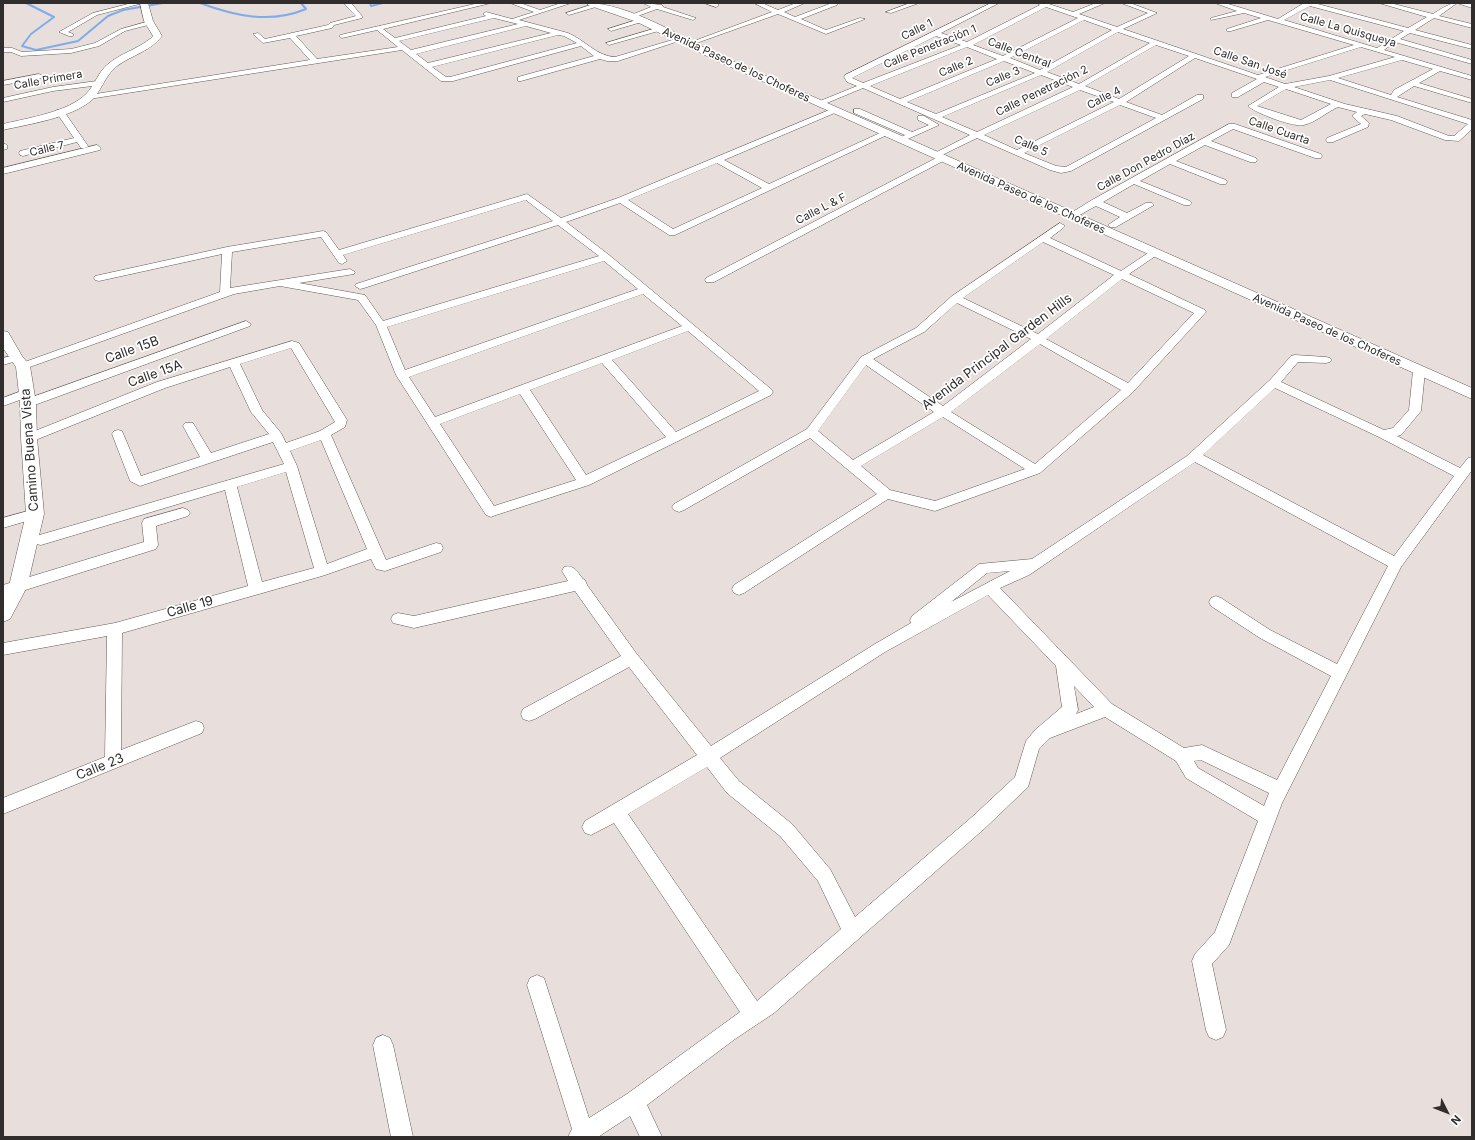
<!DOCTYPE html>
<html>
<head>
<meta charset="utf-8">
<style>
	body { margin:0 }
	#map { position:relative; width:1475px; height:1140px; overflow:hidden; background:#e8dedb; font-family:Inter,sans-serif }
	canvas { display:block }
	.frame { position:absolute; inset:0; border:4px solid #312d2c; pointer-events:none }
	.north { position:absolute; left:1427px; top:1092px; width:40px; height:40px; -webkit-text-stroke:3px #fff; paint-order:stroke; rotate:132deg; font-size:11px; font-weight:700; line-height:16px; text-align:center; color:#312d2c }
	.north::after { content:''; display:block; margin:auto; width:14px; height:18px; background:#312d2c; clip-path:polygon(50% 0,100% 100%,50% 72%,0 100%) }
</style>
</head>
<body>
<div id="map">
<canvas width="1475" height="1140"></canvas>
<div class="frame"></div>
<div class="north">N</div>
</div>
<script>
const context = document.querySelector('canvas').getContext('2d');
context.lineJoin = 'round';
function trace(path, color, width, dash) {
  context.strokeStyle = color;
  context.lineWidth = width;
  context.lineCap = dash ? 'butt' : 'round';
  context.setLineDash(dash || []);
  context.stroke(path);
}
function fillPath(path, color) {
  context.fillStyle = color;
  context.fill(path, 'evenodd');
}
function drawText(font, color, halo, rows, align = 'center') {
  context.font = font + ' Inter,sans-serif';
  context.lineWidth = 3.5;
  context.setLineDash([]);
  context.textBaseline = 'middle';
  context.strokeStyle = halo;
  context.fillStyle = color;
  for (const [text, x, y, turn = 0] of rows) {
    context.save();
    context.translate(x, y);
    context.rotate((+turn || 0) * Math.PI / 180);
    context.textAlign = isNaN(turn) ? turn : align;
    if (halo) context.strokeText(text, 0, 0);
    context.fillText(text, 0, 0);
    context.restore();
  }
}
const stream = new Path2D(`
	M26 3 54 17 31 34 22 46 36 50 78 41 108 16 123 10 163 3
	M200 3C235 16 270 24 306 9L301 3
	M370 3 371 6 383 3`);
const minor = new Path2D(`
	M132 3H143L97 15 68 32 73 34V36H69L59 32 93 13Z
	M344 3H351L362 16V18L334 25 332 28 296 36 317 59 398 47 377 30 342 38 339 36 340 35 479 3H491L383 29 395 38 486 16 483 14 486 12 512 19 534 12 510 3H520L540 10 561 3H571L519 20 568 33C585 40 596 56 615 57L679 38 682 40 618 61H607L600 59 521 81H518V77L594 56 581 46 453 81H441L402 50 89 99 85 97 89 95 310 60 290 38 263 43 253 34 258 33 265 39 328 25 330 23 356 16ZM494 18 518 24 411 50 399 41ZM526 26 551 33 428 63 416 54ZM558 35 564 36 577 43 450 77H446L432 67Z
	M597 3 599 4V6L569 15 566 13Z
	M643 3 662 5 663 7 696 18 693 20 657 9 635 17H631V15L651 7Z
	M704 3H716L719 5 716 7Z
	M754 3H762L778 10 796 3H805L784 12 795 17 832 3H838L837 5 801 19 826 30 860 18 865 19 826 34 778 14 691 45 686 44 772 12Z
	M910 3H919L891 13 886 12Z
	M991 3H999L941 33 967 42 1040 5 1037 3H1046L1073 12 1096 3H1105L1079 14 1117 27 1148 13 1121 3H1130L1157 13 1123 29 1258 75 1354 45 1268 20 1231 31H1227V29L1261 18 1244 13 1211 20V18L1237 11 1215 3H1225L1278 19 1304 3H1314L1408 28 1427 17 1379 3H1390L1433 14C1447 5 1454 0 1472 4V8L1457 3 1439 16 1472 24V28L1434 18 1415 30 1472 45V49L1410 33 1400 39 1472 60V64L1395 42 1384 50 1472 76V80L1440 71 1419 83 1472 99V103L1414 86 1397 97 1472 120V129L1459 141 1445 140 1391 120 1365 114 1361 116 1369 123 1368 127 1333 142H1327L1326 140 1327 138 1361 124 1352 116 1357 112 1338 107C1327 112 1316 122 1304 125 1295 128 1255 113 1248 106L1279 87 1264 82 1238 97H1232V93L1257 79 1195 58 1126 102 1162 115 1197 95H1203V99L1071 171 1061 173 1050 170 977 138 940 156H945L946 158 945 160 714 282H706L705 280 706 278 938 157H932L931 155 970 135 863 88 822 105H819L815 103 857 86 847 82 844 77 845 75ZM1310 6 1404 31 1377 48 1284 20ZM1046 7 1078 18 1003 56 973 45ZM1084 20 1112 30 1040 70 1010 58ZM1118 32 1150 43 1079 84 1047 72ZM936 36 961 45 863 83 852 78ZM1156 45 1189 56 1119 99 1085 86ZM967 47 997 59 900 99 870 86ZM1361 47 1395 57 1329 76 1285 84 1265 77ZM1402 60 1433 69 1394 90 1391 95 1338 78ZM1004 61 1035 73 936 114 907 102ZM1041 75 1073 87 977 132 942 117ZM1330 80 1468 124 1454 136H1449L1397 116 1345 104 1294 87ZM1286 89 1331 104 1301 120 1257 106ZM1080 90 1114 102 1017 150 984 135ZM1120 105 1156 118 1066 167 1056 166 1024 153Z
	M643 18 646 20 645 21 611 31 608 29Z
	M150 21 153 23 152 24 125 31 99 46 71 53 21 56 11 52H3V48H12L22 52 71 49 95 43 121 29Z
	M660 27 662 28V30L609 45 606 43Z
	M39 74 43 76 42 78 3 85V81Z
	M97 81H100V85L53 91 3 102V98L53 87Z
	M834 108H837V112L724 160 769 184 882 132H885L889 134 675 235H669L620 203 566 222 609 255 771 389 773 392 771 395 589 485 496 515 491 517 486 515 396 375 376 325 358 300 280 286 234 294 27 368H19L17 366 19 364 220 292 222 254 99 281 95 280 94 278 95 276 227 247 323 231 326 232 339 250 527 194 561 218 618 198ZM717 163 762 188 673 229 628 200ZM526 200 553 221 356 284 355 286 360 289 364 288 558 225 599 256 383 321 365 295 299 283 354 274 355 272 350 269 230 288 232 252 321 237 339 263 342 264 347 261 343 255ZM604 261 638 289 405 370 387 327ZM643 294 682 326 435 417 409 377ZM688 331 759 391 676 432 612 360ZM602 363 666 437 586 475 530 390ZM520 394 576 480 494 506 440 424Z
	M854 109H860L912 132 929 125 918 120V116H924L939 125 901 142 897 140 905 135 854 113Z
	M57 110H63L88 146 87 148H81L77 142 23 156 20 155 19 153 20 151 74 138 56 112Z
	M1229 124H1235L1321 154 1322 156 1321 158H1315L1233 129 1211 141 1256 158 1257 160 1256 162H1250L1205 145 1176 161 1226 180 1227 182 1226 184H1220L1170 164 1140 181 1190 201 1192 203 1190 205H1184L1134 184 1103 202 1127 213 1146 203H1152L1154 205 1116 227H1110L1108 225 1120 217 1096 206 1074 218H1068L1066 216 1092 200Z
	M3 143 7 145V149L3 150Z
	M97 145 101 148 100 150 3 174V168Z
	M1060 223 1065 226 1063 228 1050 238 1121 271 1151 251H1157L1159 253 1157 255 1129 274 1205 310 1206 312 1133 392 1040 473 935 511 888 499 744 593 739 595 734 593 732 589 734 585 877 494 810 438 684 510 679 512 674 510 672 507 674 504 807 429 861 357 916 328 952 296ZM1043 242 1114 275 1038 334 963 298ZM1122 279 1194 313 1128 383 1046 339ZM957 303 1031 339 943 406 873 359 924 332ZM1040 344 1121 390 1035 464 951 412ZM866 365 934 412 853 460 818 431ZM943 417 1025 469 935 501 890 490 861 466Z
	M246 321 251 324 250 326 32 406H24L22 403 24 400Z
	M292 341 299 343 347 420 345 427 331 435 386 560 436 543 441 544 443 548 441 552 385 571 376 569 371 559 322 576 122 633 121 750 196 721 202 723 204 728 202 733 3 814V798L105 757 107 636 3 655V643L115 623 248 586 225 490 41 545 36 544 34 540 36 536 284 464 273 442 140 486 130 481 129 478 112 434 114 431 118 430 122 431 141 476 200 457 183 426 185 423H193L211 453 269 434 251 412 230 367 165 388 33 441 29 442 25 441 23 438 25 435 157 382ZM291 348 335 422 320 431 286 443 281 433 262 410 240 364ZM321 440 367 549 327 564 297 466 290 451ZM286 472 314 568 262 582 237 487Z
	M16 355 20 356 22 358 20 360 3 365V358Z
	M1295 355 1326 357 1330 358 1332 360 1330 362 1326 363 1298 362 1281 382 1384 430 1393 428 1409 410 1413 371 1415 368H1423L1425 371 1421 411 1401 435 1397 436 1460 468 1468 458 1472 457V470L1401 567 1282 803 1229 945 1212 964 1226 1030 1223 1037 1216 1040 1209 1037 1206 1030 1192 961 1195 954 1215 932 1258 821 1186 778 1176 761 1105 717 1050 738 1039 749 1028 787 984 829 774 1013 735 1039 647 1105 662 1137H640L630 1116 598 1137H568L572 1129 527 985 530 978 537 975 544 978 589 1118 627 1094 740 1012 614 823 591 835 585 833 582 827 585 821 697 755 629 667 535 719 529 721 523 719 521 714 523 709 621 656 575 591 414 628 393 623 391 619 393 615 398 613 414 616 568 581 562 571 564 567C574 564 577 572 583 579L585 580 587 585 636 653 711 746 875 644 911 623 910 620 912 616 979 564 1032 559 1187 456 1270 380 1291 356ZM1275 388 1379 437 1454 476 1394 556 1203 455ZM1195 462 1388 566 1337 664 1270 630 1221 598 1216 596 1211 598 1209 602 1211 606 1260 638 1331 676 1277 780 1202 745 1184 748 1112 704 1000 588 1029 575ZM1010 571 951 602 987 573ZM988 595 1056 666 1062 707 1035 730 1026 741 1015 777 972 817 855 917 830 869 792 824 739 781 720 758 885 652ZM1074 686 1094 707 1076 714 1078 710ZM1201 760 1269 793 1264 806 1198 768 1194 761ZM707 767 727 793 780 836 818 881 841 929 757 1001 628 814Z
	M27 389 31 390 33 393 31 396 3 406V398Z
	M183 508 188 510 190 513 188 516 156 526 158 545 156 549 3 597V585L144 542 142 523 144 519Z
	M35 509 40 511 42 514 40 517 3 528V518Z
	M383 1035 390 1038 393 1045 413 1137H391L373 1045 376 1038Z`);
const tertiary = new Path2D(`
	M140 3H148L153 21 162 36C151 51 132 55 117 66 105 75 102 90 92 100 71 118 29 124 3 130V124C28 118 68 112 86 94 95 85 98 72 108 64 120 54 137 49 150 39L153 36 144 21Z
	M587 3C629 3 683 38 721 56L1472 388V399L715 60 637 22 588 5Z
	M3 331 8 332 22 356 30 366 36 403 37 438 44 514 27 587 10 619 3 622V597L9 586 26 514 21 438 20 403 16 367 3 348Z`);
const farStreetnames = [
	["Calle 1",917,30,-26],
	["Calle La Quisqueya",1348,30,16],
	["Calle Penetración 1",930,47,-22],
	["Calle Central",1019,53,21],
	["Calle San José",1250,63,19],
	["Avenida Paseo de los Choferes",736,65,25],
	["Calle 2",956,67,-23],
	["Calle 3",1003,77,-23],
	["Calle Primera",48,80,-10],
	["Calle Penetración 2",1042,91,-26],
	["Calle 4",1104,98,-27],
	["Calle Cuarta",1279,131,19],
	["Calle 5",1031,146,24],
	["Calle 7",47,149,-13],
	["Calle Don Pedro Díaz",1146,162,-29],
	["Avenida Paseo de los Choferes",1031,198,24],
	["Calle L & F",821,209,-27],
	["Avenida Paseo de los Choferes",1327,330,24]
];
const streetNames = [
	["Calle 15B",132,350,-20],
	["Avenida Principal Garden Hills",997,352,-37],
	["Calle 15A",155,374,-20],
	["Camino Buena Vista",30,450,-94],
	["Calle 19",190,607,-16],
	["Calle 23",100,767,-22]
];
trace(stream, '#7eade9', 2);
trace(minor, '#625a57', 1);
trace(tertiary, '#625a57', 1);
fillPath(minor, '#fff');
fillPath(tertiary, '#fff');
drawText('11px', '#312d2c', '#fff', farStreetnames);
drawText('13px', '#312d2c', '#fff', streetNames);
</script>
</body>
</html>
